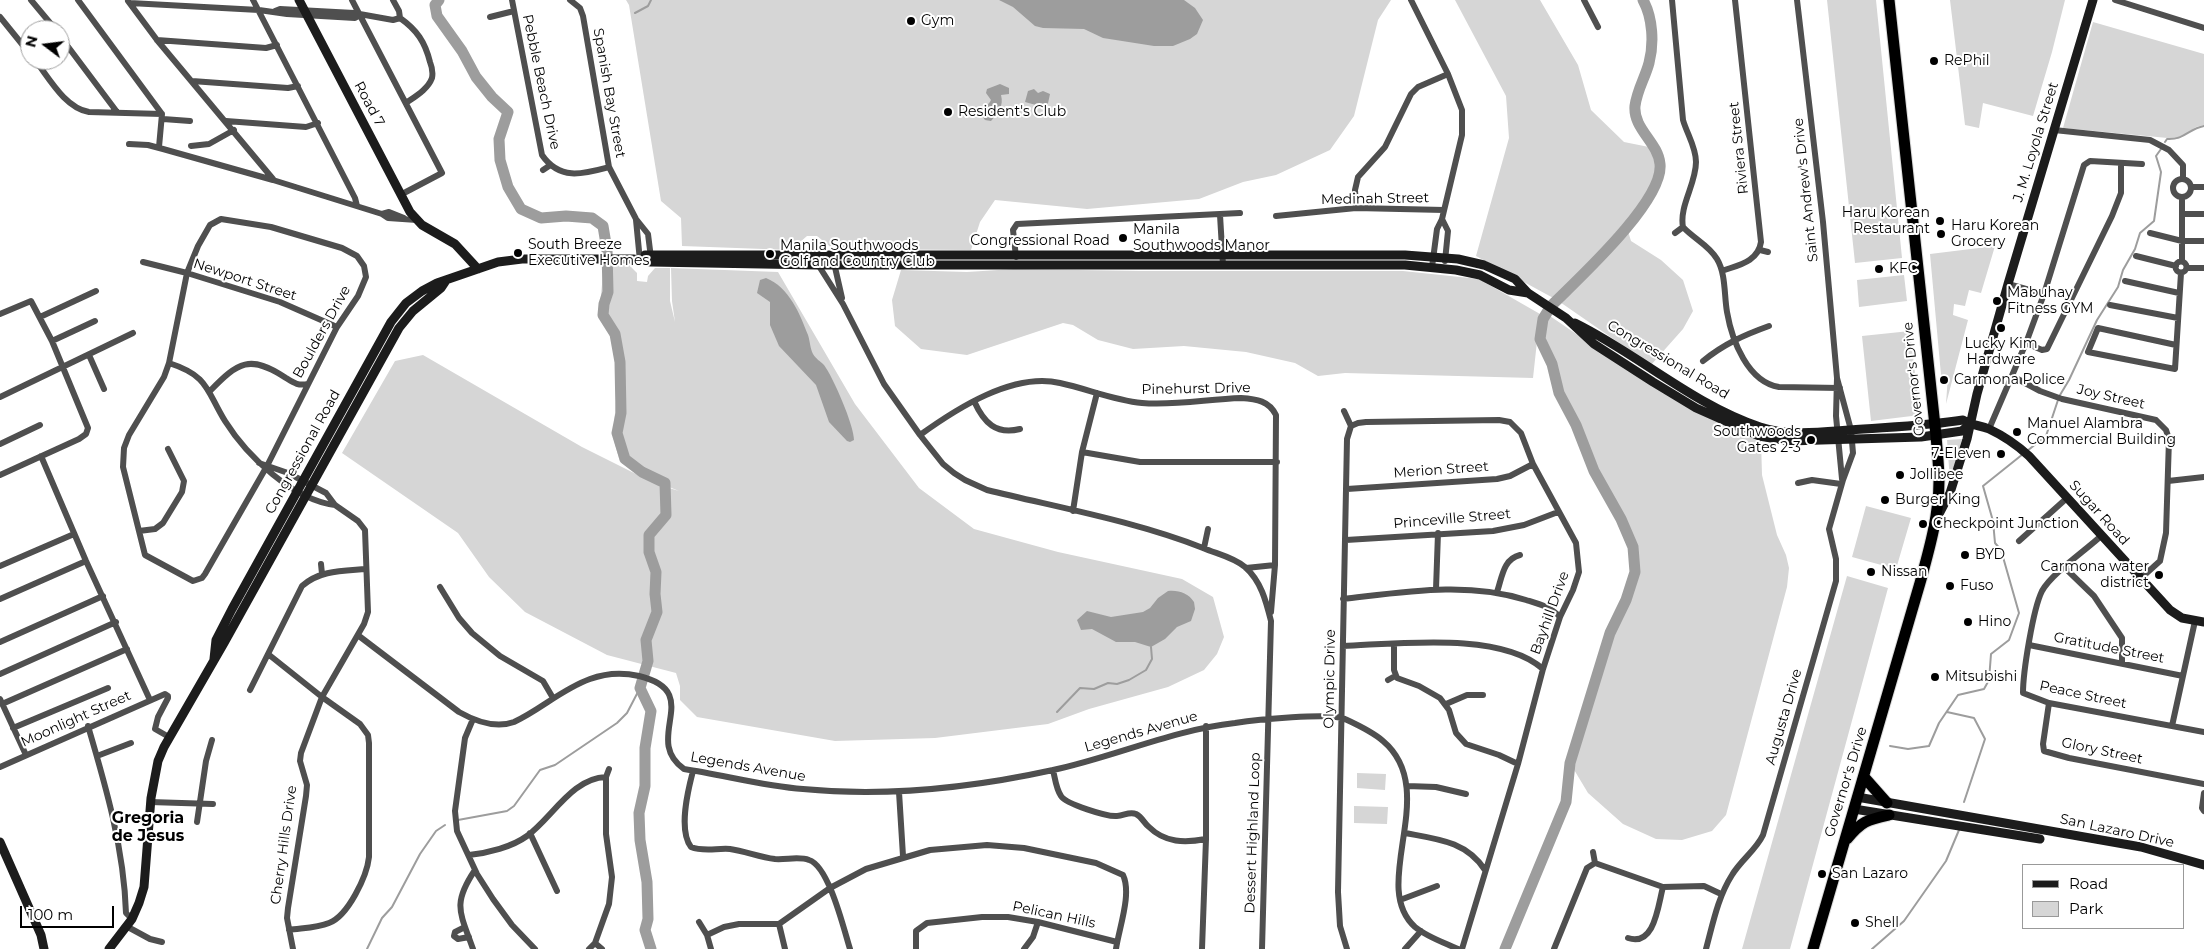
<!DOCTYPE html>
<html>
<head>
<meta charset="utf-8">
<style>
	body { margin:0 }
	#map { position:relative; width:2204px; height:949px; overflow:hidden; background:#fff; font-family:Montserrat,sans-serif }
	canvas { display:block }
	.legend { position:absolute; left:2022px; top:864px; width:162px; height:65px; box-sizing:border-box; background:#fff; border:1px solid #999; margin:0; padding:6px 9px; list-style:none; font-size:15px; color:#000 }
	.legend li { display:flex; align-items:center; gap:10px; height:25px }
	.legend b { width:25px; border:1px solid #999 }
	.north { position:absolute; left:20px; top:20px; width:50px; height:50px; box-sizing:border-box; background:#fff; border:1px solid #999; border-radius:50%; rotate:285deg; font-size:14px; font-weight:700; line-height:20px; text-align:center; color:#000 }
	.north::after { content:''; display:block; margin:auto; width:18px; height:22px; background:#000; clip-path:polygon(50% 0,100% 100%,50% 72%,0 100%) }
	.scale { position:absolute; left:20px; top:906px; width:94px; height:22px; box-sizing:border-box; border:2px solid #000; border-top:0; padding-left:6px; font-size:15px; line-height:18px; white-space:nowrap; color:#000; -webkit-text-stroke:4px #fff; paint-order:stroke }
</style>
</head>
<body>
<div id="map">
<canvas width="2204" height="949"></canvas>
<ul class="legend">
<li><b style="height:6px;background:#1c1c1c"></b>Road</li>
<li><b style="height:14px;background:#d6d6d6"></b>Park</li>
</ul>
<div class="north">N</div>
<div class="scale">100 m</div>
</div>
<script>
const context = document.querySelector('canvas').getContext('2d');
context.lineJoin = 'round';
function fillPath(path, color) {
  context.fillStyle = color;
  context.fill(path, 'evenodd');
}
function trace(path, color, width, dash) {
  context.strokeStyle = color;
  context.lineWidth = width;
  context.lineCap = dash ? 'butt' : 'round';
  context.setLineDash(dash || []);
  context.stroke(path);
}
function drawText(font, color, halo, rows, align = 'center') {
  context.font = font + ' Montserrat,sans-serif';
  context.lineWidth = 4;
  context.setLineDash([]);
  context.textBaseline = 'middle';
  context.strokeStyle = halo;
  context.fillStyle = color;
  for (const [text, x, y, turn = 0] of rows) {
    context.save();
    context.translate(x, y);
    context.rotate((+turn || 0) * Math.PI / 180);
    context.textAlign = isNaN(turn) ? turn : align;
    if (halo) context.strokeText(text, 0, 0);
    context.fillText(text, 0, 0);
    context.restore();
  }
}
const green = new Path2D(`
	M626 0H1391L1378 20 1354 116 1330 150 1276 175 1243 182 1199 199 1087 209 995 200 980 222 971 250 833 249 817 236H807L791 250 682 246 681 218 661 201 629 5Z
	M1455 0H1540L1578 65 1591 110 1624 142 1654 148C1656 152 1659 157 1660 162 1665 186 1640 211 1627 228L1631 241 1661 260 1683 280 1693 311 1683 329 1651 365 1557 300 1476 256 1509 138 1506 96Z
	M1827 0H1876L1902 258 1855 263Z
	M1950 0H2065L2052 52 2033 116 1983 103 1979 128 1965 125Z
	M2093 22 2204 54V125L2196 127 2178 139 2063 128Z
	M1995 246 1981 293 1969 290 1965 306 1954 304 1953 315 1968 320 1946 404 1948 375H1941L1930 254Z
	M604 264 629 265 637 273V281L647 282 648 276 655 268H670V301L675 322 672 301 671 268 778 272 855 404 919 488 974 529 1058 552 1182 579 1213 597 1224 637 1217 654 1204 670 1168 687 1089 709 1048 724 935 738 835 741 697 717 680 700V686L676 673 607 655 525 612 489 577 458 533 342 453 395 361 423 355 582 447 656 484 679 491 647 478 620 462 613 437 616 401 615 357 611 338 599 315Z
	M1014 269 1141 271H1403L1479 279 1540 314 1533 378 1345 373 1318 376 1295 363 1246 352 1184 346 1133 349 1098 340 1073 325 1063 323 967 355 921 349 895 326 892 300 901 270 967 272Z
	M1904 275 1907 301 1859 307 1857 280Z
	M1547 314 1648 383 1761 441 1762 475 1777 535 1786 555 1789 568 1787 587 1726 815 1712 831 1682 840 1656 839 1623 824 1588 793 1570 763 1610 633 1626 600 1635 572 1633 547 1621 519 1594 471 1576 425 1559 393 1552 364 1540 339 1541 319Z
	M1910 331 1920 415 1871 421 1862 336Z
	M1962 439 1950 481 1947 440Z
	M1866 506 1911 518 1896 569 1852 557Z
	M1847 576 1888 588 1790 949H1742Z
	M1357 773 1386 774 1385 790 1357 788Z
	M1354 806 1388 807 1387 824 1354 823Z`);
const water = new Path2D(`
	M999 0H1184L1195 8 1203 20 1197 34 1190 39 1173 46H1154L1103 38 1084 29 1043 28 1035 26 1013 7Z
	M1000 84 1009 88V94L1001 95C1004 106 998 113 991 121L985 120C977 110 988 107 991 100L986 93 987 89Z
	M1034 89 1038 93 1043 91 1050 94 1047 108 1025 102 1028 91Z
	M766 278C789 287 800 314 808 335 810 341 810 348 813 354 816 359 820 361 824 365 833 377 854 425 854 440L850 442 847 441 829 422 816 385 779 346 770 325V302L757 293 760 280Z
	M1168 591C1179 590 1188 593 1194 602L1195 609 1191 621 1177 627 1165 639 1151 647 1135 642H1116L1092 629 1081 630 1077 620 1087 611 1111 617 1143 612 1150 608 1158 598Z`);
const stream = new Path2D(`
	M635 13 648 6 651 0
	M2165 142 2167 139C2185 140 2188 129 2204 126
	M2060 395 2069 380 2097 320 2118 287 2123 270 2135 249 2140 233 2154 221 2161 172 2156 156 2161 149
	M2027 451 2046 436 2058 400
	M1057 712 1080 688 1094 689 1108 683 1117 684 1129 680 1146 670 1152 659 1151 647
	M1947 712 1974 718 1985 739 1964 802
	M1890 746 1908 749 1929 746 1939 723 1958 695 1984 689 1989 680 1991 654 2009 640 2019 613 2001 550 1995 543 1993 521 1983 486 2023 454
	M458 820 507 811 514 806 540 770 555 765 617 723 627 713 640 688
	M367 949 382 918 392 907 420 854 436 831 445 825
	M1872 949 1904 921 1946 861 1959 830`);
const river = new Path2D(`
	M439 0 435 5 437 16 462 51 476 77 492 97 508 112 499 139 500 160 508 187 521 209 541 218 566 216 592 218 603 226 607 250 608 292 604 304 603 315 615 334 620 362 621 413 617 433 625 459 642 472 665 483 666 515 649 535V552L656 572 655 594 657 612 646 640 648 661 640 688 651 711 645 748V786L639 813 640 840 647 882 648 919 645 930 651 949
	M1505 949 1566 802 1570 763 1610 633 1626 600 1635 572 1633 547 1621 519 1594 471 1576 425 1559 393 1552 364 1540 339 1543 319 1551 306C1578 279 1664 201 1660 164 1658 142 1633 129 1635 106 1637 90 1645 78 1649 63 1654 44 1653 18 1643 0`);
const street = new Path2D(`
	M31 0 56 30
	M78 0 162 114 159 147
	M253 0 355 198 357 206
	M352 0 442 173 404 193
	M512 0 542 155C560 181 583 174 609 167
	M570 0 580 8 583 16 609 167 636 219 648 234 651 258
	M1411 0 1448 74 1462 110V135L1442 219 1437 229 1432 267
	M1584 0 1598 27
	M1672 0 1683 120C1687 134 1696 147 1696 162 1696 184 1679 206 1683 227 1694 239 1709 245 1717 259 1726 274 1724 295 1727 312 1732 341 1748 382 1779 387L1840 388
	M1797 0 1823 222 1837 378 1836 416 1842 479
	M2115 0 2204 28
	M128 1 157 40 273 179
	M130 3 259 10 287 14 355 18 360 15
	M275 11 280 9 354 13 393 20 400 18 399 11 393 0
	M0 17 30 54
	M490 17 514 11
	M400 18C417 30 425 42 430 62 432 67 433 73 432 78 428 89 416 96 406 103
	M60 36 117 112
	M157 40 266 48 277 45
	M35 60C49 78 65 108 89 112L162 114
	M192 81 288 88 298 86
	M163 119 190 121
	M226 121 306 127 318 123
	M2054 130 2150 140 2169 150 2183 165V179
	M129 144 148 145 163 149 273 180 382 214 388 218 417 220
	M191 146 209 144 234 130
	M543 170 549 166
	M2173 188a9 9 0 1 1 18 0a9 9 0 1 1-18 0Z
	M2191 187H2204
	M2182 197V261
	M1356 208 1355 190 1358 177 1385 147 1411 94 1418 87 1448 74
	M382 214 389 212 404 218
	M2182 214H2204
	M1220 215 1223 265
	M1276 216 1356 208 1444 210
	M221 219 271 227 342 248 357 256 364 266 366 277 358 296 337 327 267 466 205 574 202 578 193 581 145 555 123 467 124 448 129 435 164 377 169 363 187 273 198 246 210 225Z
	M1442 219 1448 231 1445 261
	M636 220 640 261
	M1675 233 1683 227
	M2150 233 2182 241H2204
	M1760 250 1768 252
	M832 254 842 298
	M2136 256 2176 266
	M1016 257 1013 230 1017 224 1240 213
	M2175.5 267a5.5 5.5 0 1 1 11 0a5.5 5.5 0 1 1-11 0Z
	M143 262 187 273 280 302 337 327
	M817 263 843 304 884 384 920 435 943 464 954 473 965 480 987 490C1060 508 1134 521 1203 548 1217 554 1233 557 1245 567 1261 581 1266 601 1271 621L1262 949
	M2187 268H2204
	M1722 271C1738 265 1758 262 1761 242L1735 0
	M2125 281 2179 293
	M2008 284 2044 294
	M2110 305 2178 318
	M0 314 31 301 52 341 88 428 86 434 79 439 0 475
	M40 317 96 291
	M52 341 95 321
	M2026 343 2042 350 2047 349 2112 216 2121 193V163
	M2176 345 2098 328 2088 352 2175 369 2181 273
	M89 355 104 389
	M1703 361C1724 344 1744 335 1769 326
	M169 363C209 376 206 390 225 421 247 456 293 500 335 505
	M2012 376 2040 391 2062 399 2156 420 2166 430 2169 439 2166 533 2160 561 2140 579
	M210 391C238 362 250 354 286 378 294 383 298 386 308 384
	M0 397 133 333
	M974 401C984 423 996 435 1020 429
	M1344 411 1351 426
	M1351 426 1358 423 1366 422 1499 420 1510 422 1521 433 1533 464 1576 543 1579 572 1573 590 1560 617 1543 669 1518 764 1462 949
	M1989 429 2026 343 2044 294 2084 165 2090 161 2142 164
	M920 435C956 409 1013 372 1060 383 1088 389 1113 400 1142 403 1174 406 1208 399 1241 398 1257 399 1269 401 1276 415L1275 565 1271 612
	M0 444 40 425
	M1082 452 1140 462H1277
	M41 456 86 561 150 700
	M259 463 288 473 326 493 335 505 358 521 365 530 368 612 364 624 322 697 301 753 300 761 307 785 306 796 288 908 287 918 293 949
	M2168 481 2204 477
	M1798 483 1812 480 1841 484
	M1347 489 1497 479 1510 476 1533 464
	M1073 511 1082 452 1097 393
	M139 531 155 529 163 523 182 492 184 481 168 449
	M2101 536C2086 550 2051 574 2042 591 2033 609 2023 672 2023 693L2049 703 2204 732
	M1346 540 1493 531 1524 525 1558 512
	M2019 541 2067 498
	M1204 548 1208 529
	M321 564 322 574
	M0 566 74 534
	M1246 568 1275 565
	M2065 568 2094 596 2122 638V662
	M440 587 459 618 472 633 500 656 543 681 553 698
	M1436 589 1438 533
	M1497 592C1502 578 1503 559 1520 555
	M0 599 86 561
	M1343 599C1404 592 1467 581 1526 600 1539 604 1551 607 1560 617
	M359 636 459 712C475 721 495 729 514 722 540 710 562 689 590 679 606 673 622 672 639 676 706 692 641 739 684 769 724 775 763 786 803 789 886 797 971 788 1053 770 1114 757 1172 730 1235 723 1254 720 1331 712 1345 719 1358 725 1373 732 1383 741 1442 791 1368 885 1415 927 1427 937 1445 943 1458 949
	M0 642 103 596
	M1394 644V670L1397 678 1419 686 1440 698 1449 710 1456 733 1466 744 1499 755 1518 764
	M2029 645 2183 676
	M1343 646C1397 644 1501 631 1543 669
	M268 654 322 697 360 724 368 735 369 743V857C367 876 348 916 329 923 317 928 302 928 289 930
	M0 674 116 622
	M1388 680 1395 676
	M250 690 302 586C320 570 343 571 366 569
	M0 699 26 755
	M2049 703 2043 744 2044 751 2069 758 2204 784
	M2 704 127 649
	M1446 704 1467 695H1483
	M473 719 465 738 455 811 457 831 477 874 493 899 512 925 535 949
	M88 726C106 787 124 849 126 913L132 919
	M2172 726 2195 621
	M13 728 108 688
	M97 756 131 743
	M0 767 165 694 168 696V698L158 717 155 729 169 737
	M1053 770C1055 778 1056 789 1061 796 1066 804 1107 817 1117 816 1124 816 1129 811 1136 814 1142 817 1144 823 1149 827 1165 843 1185 843 1206 839
	M693 771C688 790 678 830 691 847 703 852 717 848 730 849 745 851 759 857 775 859 786 860 799 856 809 860 829 866 844 930 850 949
	M606 777 609 769
	M1407 786 1436 787 1466 794
	M899 792 903 856
	M2204 793 2202 808 2204 811
	M150 802 213 804
	M197 822 206 761 212 740
	M530 833 557 891
	M1405 833C1437 839 1466 841 1485 870
	M1593 852 1595 863
	M469 855C488 853 512 847 527 836 552 818 572 778 606 777V834L612 877 609 904 595 943 589 949
	M1400 900 1437 886
	M699 922 707 935
	M779 924 785 949
	M126 926 150 939 162 942
	M465 927 455 932 454 936 458 939 469 937
	M1628 938C1655 947 1658 905 1663 887
	M595 943 602 949
	M473 949C460 912 452 904 475 870
	M711 949 707 935 724 927 739 924H779L830 888 866 869 930 850 987 845 1024 848 1096 863 1123 875C1132 894 1119 928 1116 949
	M916 949V931L927 923 982 917H1008L1038 922 1117 942
	M1024 949 1033 937 1038 922
	M1202 949 1206 839V726
	M1347 949 1340 926 1338 892 1347 439 1351 426
	M1405 949 1421 931
	M1554 949 1587 868 1595 863 1663 887 1704 886 1721 894
	M1706 949C1713 923 1718 897 1732 875 1741 860 1756 850 1763 835L1836 581V559L1829 529 1843 480 1853 453 1851 430 1837 378`);
const secondary = new Path2D(`
	M299 0 410 212 422 225 455 244 478 269
	M645 255H1405L1458 259 1484 265 1515 279 1528 293 1566 318 1594 344 1653 382 1696 408 1759 436 1789 441 1921 437 1962 431 1970 424
	M1575 323C1638 354 1692 404 1760 427 1787 436 1821 432 1850 430 1888 427 1926 426 1963 420 1972 426 1980 425 1989 429 2004 436 2017 445 2029 456L2170 610 2182 618 2204 622
	M1938 516 1950 493 1967 439 1977 394 2008 284 2093 0
	M214 659 216 640 232 609 391 322 406 303 422 291 437 283 498 262 522 259H633L651 262 817 265H1405L1456 270 1480 275 1509 290 1528 293
	M1857 797 2141 847 2204 865
	M1854 809 2040 839
	M0 842 41 935 44 949
	M109 949 132 919 139 903 144 887 151 798 158 761 164 747 224 643 399 328 413 311 441 288 445 282`);
const highway = new Path2D(`
	M1864 777 1887 803
	M1847 839C1862 821 1867 820 1889 815
	M1813 949 1920 583C1929 550 1939 516 1939 481 1939 466 1937 450 1936 435L1889 0`);
const markers = [
	[911,21,5,"#000"],
	[1934,61,5,"#000"],
	[948,112,5,"#000"],
	[1940,221,5,"#000"],
	[1941,234,5,"#000"],
	[1123,238,5,"#000"],
	[518,253,5,"#000"],
	[770,254,5,"#000"],
	[1879,269,5,"#000"],
	[1997,301,5,"#000"],
	[2001,328,5,"#000"],
	[1944,380,5,"#000"],
	[2017,432,5,"#000"],
	[1811,440,5,"#000"],
	[2001,454,5,"#000"],
	[1900,475,5,"#000"],
	[1885,500,5,"#000"],
	[1923,524,5,"#000"],
	[1965,555,5,"#000"],
	[1871,572,5,"#000"],
	[2159,575,5,"#000"],
	[1950,586,5,"#000"],
	[1968,622,5,"#000"],
	[1935,677,5,"#000"],
	[1822,874,5,"#000"],
	[1855,923,5,"#000"]
];
const poiNames = [
	["Gym",921,21],
	["RePhil",1944,61],
	["Resident's Club",958,112],
	["Haru Korean",1930,213,"right"],
	["Restaurant",1930,229,"right"],
	["Haru Korean",1951,226],
	["Grocery",1951,242],
	["Manila",1133,230],
	["Southwoods Manor",1133,246],
	["South Breeze",528,245],
	["Executive Homes",528,261],
	["Manila Southwoods",780,246],
	["Golf and Country Club",780,262],
	["KFC",1889,269],
	["Mabuhay",2007,293],
	["Fitness GYM",2007,309],
	["Lucky Kim",2001,344,"center"],
	["Hardware",2001,360,"center"],
	["Carmona Police",1954,380],
	["Manuel Alambra",2027,424],
	["Commercial Building",2027,440],
	["Southwoods",1801,432,"right"],
	["Gates 2-3",1801,448,"right"],
	["7-Eleven",1991,454,"right"],
	["Jollibee",1910,475],
	["Burger King",1895,500],
	["Checkpoint Junction",1933,524],
	["BYD",1975,555],
	["Carmona water",2149,567,"right"],
	["district",2149,583,"right"],
	["Nissan",1881,572],
	["Fuso",1960,586],
	["Hino",1978,622],
	["Mitsubishi",1945,677],
	["San Lazaro",1832,874],
	["Shell",1865,923]
];
const streetNames = [
	["Pebble Beach Drive",541,82,78],
	["Spanish Bay Street",609,93,80],
	["Road 7",369,104,62],
	["J. M. Loyola Street",2036,142,-73],
	["Riviera Street",1739,148,-96],
	["Saint Andrew's Drive",1806,190,-96],
	["Medinah Street",1375,199,-1],
	["Congressional Road",1040,241],
	["Newport Street",245,280,18],
	["Boulders Drive",322,332,-61],
	["Congressional Road",1668,360,31],
	["Governor's Drive",1914,379,-96],
	["Pinehurst Drive",1196,389,-1],
	["Joy Street",2111,397,13],
	["Congressional Road",303,452,-61],
	["Merion Street",1441,470,-4],
	["Sugar Road",2099,513,48],
	["Princeville Street",1452,519,-5],
	["Bayhill Drive",1550,613,-70],
	["Gratitude Street",2109,648,11],
	["Olympic Drive",1330,679,-89],
	["Peace Street",2083,695,12],
	["Augusta Drive",1784,717,-74],
	["Moonlight Street",76,719,-24],
	["Legends Avenue",1141,732,-16],
	["Glory Street",2102,751,12],
	["Legends Avenue",748,767,10],
	["Governor's Drive",1846,782,-73],
	["San Lazaro Drive",2117,831,12],
	["Dessert Highland Loop",1253,833,-88],
	["Cherry Hills Drive",284,845,-82],
	["Pelican Hills",1054,915,12]
];
const quarterNames = [
	["Gregoria",148,818],
	["de Jesus",148,836]
];
fillPath(green, '#d6d6d6');
fillPath(water, '#9d9d9d');
trace(stream, '#9d9d9d', 2);
trace(river, '#9d9d9d', 11);
trace(highway, '#dbdbdb', 13);
trace(street, '#4f4f4f', 6);
trace(secondary, '#1c1c1c', 9);
trace(highway, '#000', 11);
for (const [x, y, r, color] of markers) {
  const dot = new Path2D();
  dot.arc(x, y, r, 0, 2 * Math.PI);
  context.fillStyle = color;
  context.fill(dot);
  trace(dot, '#fff', 2);
}
drawText('14px', '#000', '#fff', poiNames, 'left');
drawText('14px', '#000', '#fff', streetNames);
drawText('bold 16px', '#000', '#fff', quarterNames);
</script>
</body>
</html>
